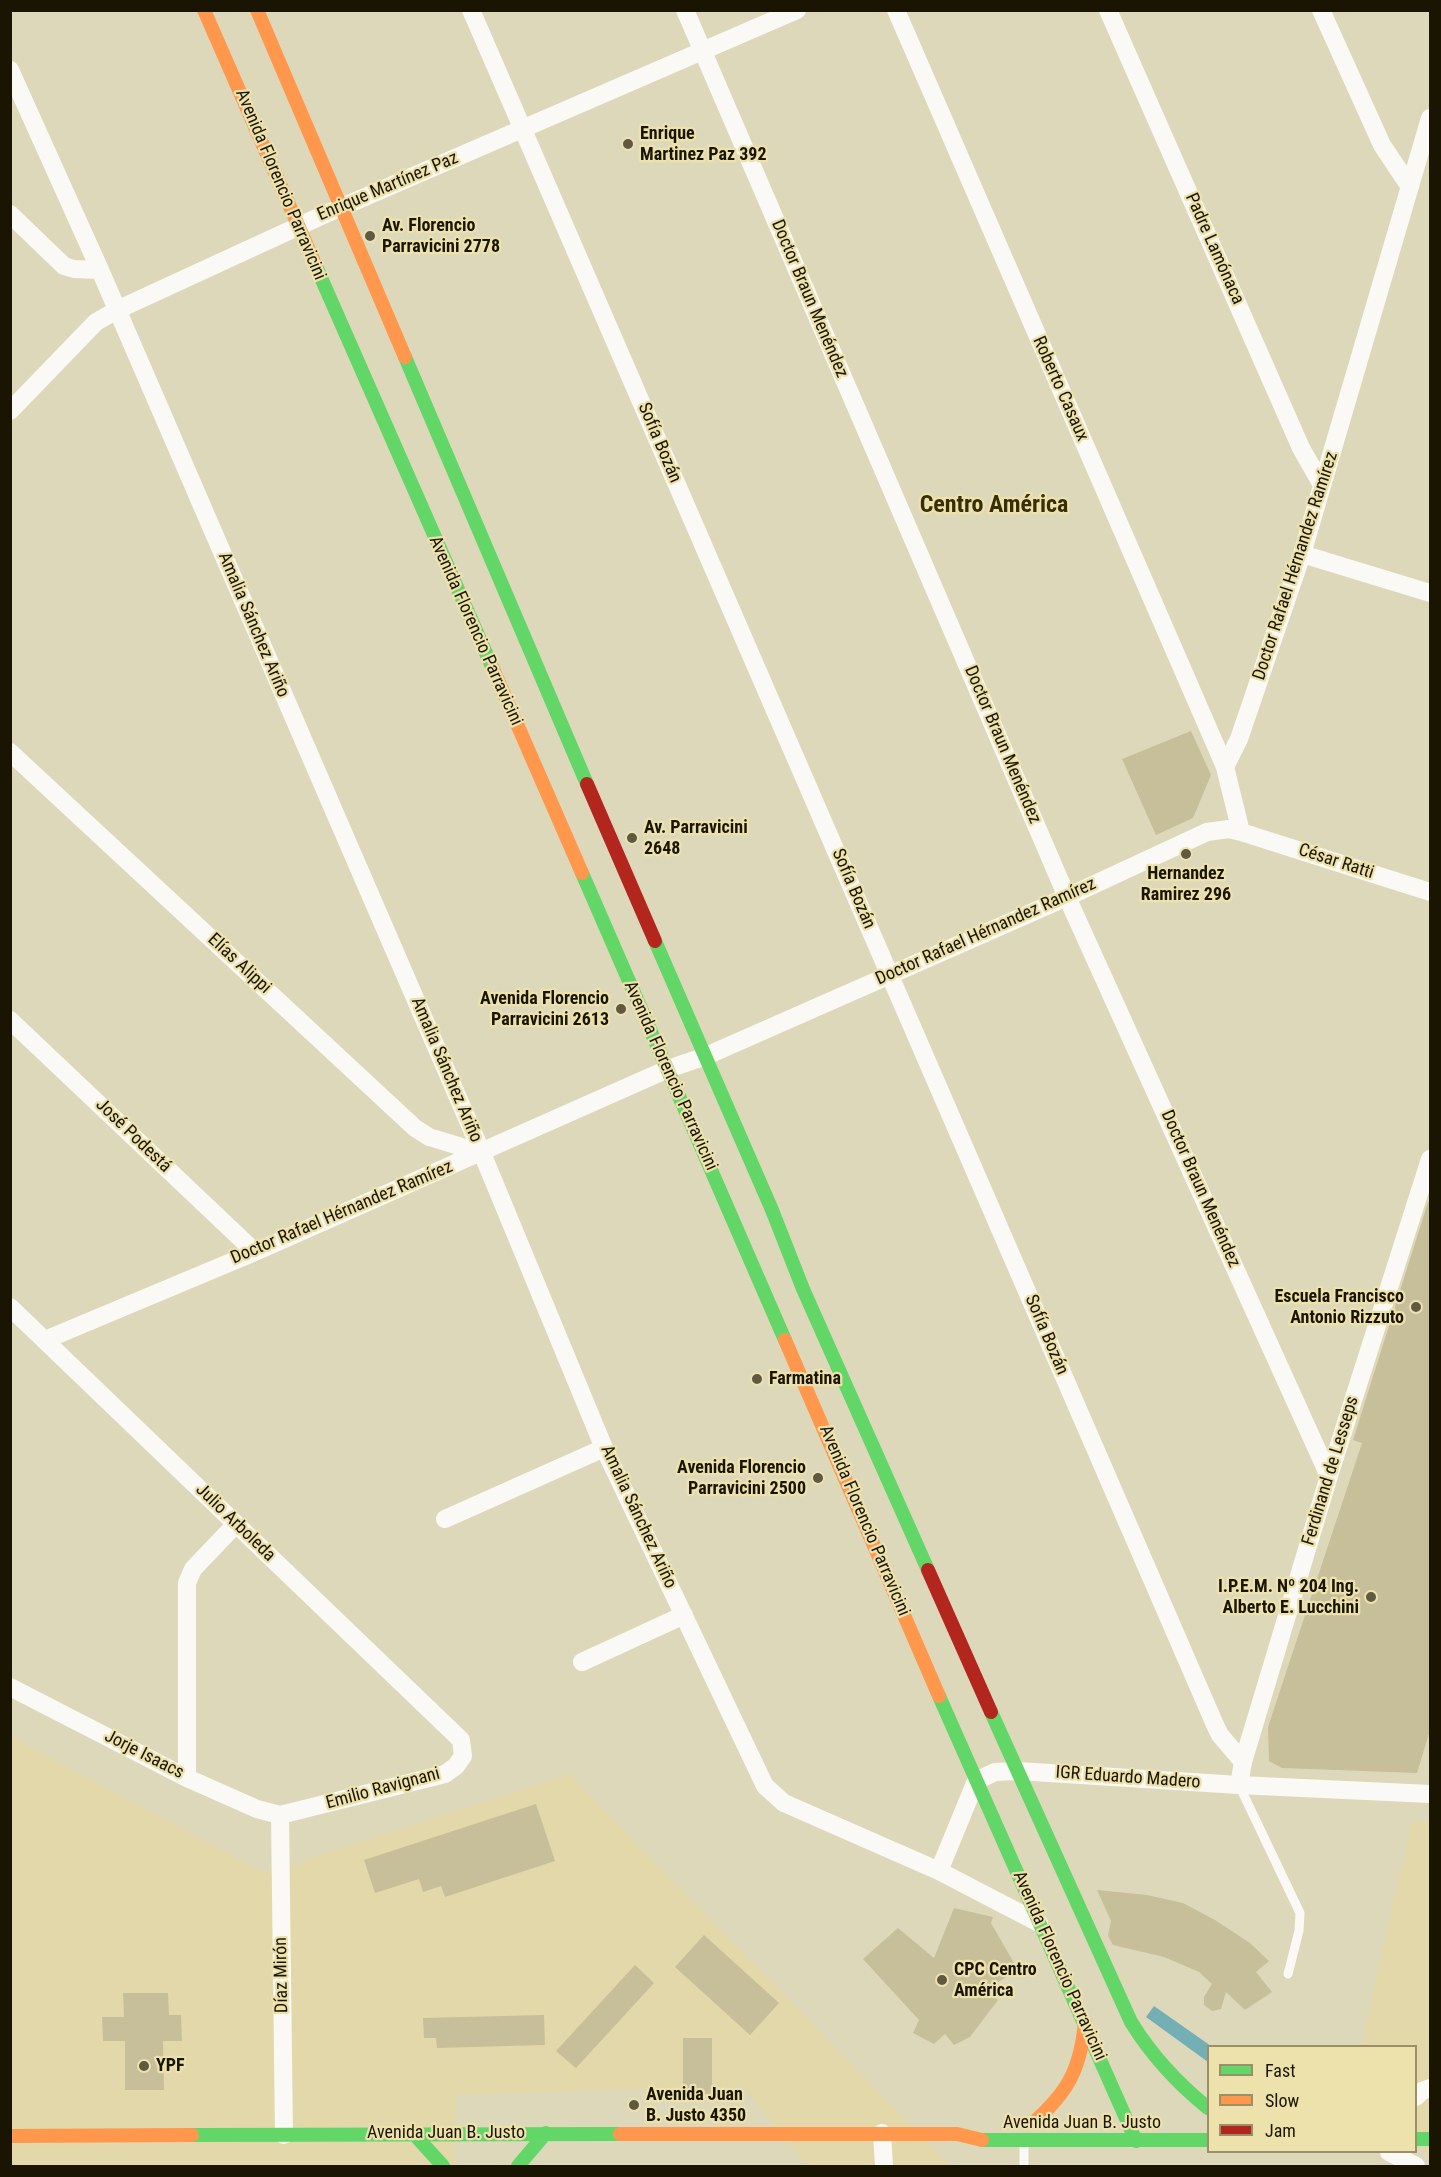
<!DOCTYPE html>
<html>
<head>
<meta charset="utf-8">
<style>
	body { margin:0 }
	#map { position:relative; width:1441px; height:2177px; overflow:hidden; background:#ded8bb; font-family:"Roboto Condensed",sans-serif }
	canvas { display:block }
	.frame { position:absolute; inset:0; border:12px solid #1a1503; pointer-events:none }
	.legend { position:absolute; left:1207px; top:2045px; width:210px; height:108px; box-sizing:border-box; background:#ede1ac; border:2px solid #998f68; margin:0; padding:8px 10px; list-style:none; font-size:18px; color:#1a1503 }
	.legend li { display:flex; align-items:center; gap:12px; height:30px }
	.legend b { width:30px; border:2px solid #998f68 }
</style>
</head>
<body>
<div id="map">
<canvas width="1441" height="2177"></canvas>
<div class="frame"></div>
<ul class="legend">
<li><b style="height:8px;background:#63d668"></b>Fast</li>
<li><b style="height:8px;background:#ff974d"></b>Slow</li>
<li><b style="height:8px;background:#b3261e"></b>Jam</li>
</ul>
</div>
<script>
const context = document.querySelector('canvas').getContext('2d');
context.lineJoin = 'round';
function fillPath(path, color) {
  context.fillStyle = color;
  context.fill(path, 'evenodd');
}
function trace(path, color, width, dash) {
  context.strokeStyle = color;
  context.lineWidth = width;
  context.lineCap = dash ? 'butt' : 'round';
  context.setLineDash(dash || []);
  context.stroke(path);
}
function drawText(font, color, halo, rows, align = 'center') {
  context.font = font + ' "Roboto Condensed",sans-serif';
  context.lineWidth = 4.5;
  context.setLineDash([]);
  context.textBaseline = 'middle';
  context.strokeStyle = halo;
  context.fillStyle = color;
  for (const [text, x, y, turn = 0] of rows) {
    context.save();
    context.translate(x, y);
    context.rotate((+turn || 0) * Math.PI / 180);
    context.textAlign = isNaN(turn) ? turn : align;
    if (halo) context.strokeText(text, 0, 0);
    context.fillText(text, 0, 0);
    context.restore();
  }
}
const built = new Path2D(`
	M10 1736 265 1873 570 1774 951 2166H807L743 2086 456 2095 455 2166H11Z
	M1412 1821 1430 1822V2161L1416 2137V2046H1361Z`);
const water = new Path2D(`
	M1154 2006 1211 2046H1208V2062L1146 2017Z`);
const building = new Path2D(`
	M1191 731 1211 775 1193 818 1156 835 1122 759Z
	M1428 1202H1431V1727L1417 1773 1282 1768 1269 1761 1268 1727 1362 1443 1353 1440Z
	M536 1804 555 1861 445 1897 441 1886 423 1892 419 1879 375 1893 364 1860Z
	M1097 1890 1147 1895 1183 1903 1215 1920 1250 1943 1269 1961 1256 1972 1272 1992 1245 2010 1226 1992 1221 2009 1212 2011 1204 2005V1997L1212 1984 1199 1972 1164 1957 1113 1945 1108 1936 1111 1921Z
	M954 1908 993 1917 991 1923 1018 1970 985 1990 998 2000 970 2037 954 2045 945 2034 934 2044 913 2033 919 2020 863 1959 898 1928 934 1958Z
	M704 1935 779 2003 750 2035 675 1967Z
	M635 1965 654 1983 576 2068 556 2051Z
	M123 1993H168L169 2015H181L182 2041H163L164 2090H125V2041H103L102 2017H124Z
	M544 2015 545 2045 437 2048 436 2038H424L423 2018Z
	M683 2038H712V2094H683Z`);
const lane = new Path2D(`
	M1239 1785 1300 1913 1299 1931 1288 1974
	M1024 2166V2143`);
const street = new Path2D(`
	M471 10 1216 1727 1220 1735 1243 1762
	M685 10 1067 897 1329 1476
	M896 10 1225 767
	M1108 10 1301 448 1322 485
	M1321 10 1382 145 1410 187
	M10 70 100 270 482 1153 604 1448 765 1786 784 1803 939 1871 1039 1923
	M10 214 64 266 74 269 100 270
	M10 411 96 322 117 310 321 216 797 10
	M1302 554 1430 593
	M10 752 415 1128 429 1137 482 1153
	M1241 832 1225 767 1239 739 1302 554 1430 118
	M10 1020 255 1252
	M10 1307 461 1740 463 1756 456 1766 445 1774 280 1815 257 1809 187 1778 10 1687
	M45 1340 255 1252 668 1069 706 1056 1067 897 1207 832 1229 829 1241 832 1430 892
	M445 1519 604 1448
	M582 1662 684 1615
	M187 1778V1583L193 1569 236 1524
	M1239 1785 1243 1762 1329 1476 1430 1159
	M280 1815 284 2135
	M939 1871 976 1781 995 1772 1018 1771 1239 1785 1430 1794
	M1416 2097 1422 2091 1430 2088
	M882 2133 884 2166
	M1389 2152 1416 2166`);
const fast = new Path2D(`
	M315 264 493 669
	M405 357 587 784
	M582 873 785 1340
	M655 941 772 1210 803 1289 928 1570
	M939 1696 1136 2141
	M991 1712 1131 2022C1152 2056 1177 2083 1208 2108
	M413 2133 443 2166
	M192 2135 620 2134
	M1416 2139H1430
	M982 2140H1208
	M518 2166 546 2133`);
const slow = new Path2D(`
	M204 10 315 264
	M257 10 405 357
	M493 669 582 873
	M785 1340 939 1696
	M1033 2123C1068 2092 1080 2070 1085 2023
	M620 2134H957L982 2140
	M10 2136 192 2135`);
const jam = new Path2D(`
	M587 784 655 941
	M928 1570 991 1712`);
const markers = [
	[628,144,6,"#5f5943"],
	[370,236,6,"#5f5943"],
	[632,838,6,"#5f5943"],
	[1186,854,6,"#5f5943"],
	[621,1009,6,"#5f5943"],
	[1416,1307,6,"#5f5943"],
	[757,1379,6,"#5f5943"],
	[818,1478,6,"#5f5943"],
	[1371,1597,6,"#5f5943"],
	[942,1980,6,"#5f5943"],
	[144,2066,6,"#5f5943"],
	[634,2105,6,"#5f5943"]
];
const poiNames = [
	["Enrique",640,134],
	["Martinez Paz 392",640,155],
	["Av. Florencio",382,226],
	["Parravicini 2778",382,247],
	["Av. Parravicini",644,828],
	["2648",644,849],
	["Hernandez",1186,874,"center"],
	["Ramirez 296",1186,895,"center"],
	["Avenida Florencio",609,999,"right"],
	["Parravicini 2613",609,1020,"right"],
	["Escuela Francisco",1404,1297,"right"],
	["Antonio Rizzuto",1404,1318,"right"],
	["Farmatina",769,1379],
	["Avenida Florencio",806,1468,"right"],
	["Parravicini 2500",806,1489,"right"],
	["I.P.E.M. Nº 204 Ing.",1359,1587,"right"],
	["Alberto E. Lucchini",1359,1608,"right"],
	["CPC Centro",954,1970],
	["América",954,1991],
	["YPF",156,2066],
	["Avenida Juan",646,2095],
	["B. Justo 4350",646,2116]
];
const streetNames = [
	["Avenida Florencio Parravicini",280,185,67],
	["Enrique Martínez Paz",388,187,-23],
	["Padre Lamónaca",1214,249,66],
	["Doctor Braun Menéndez",809,299,67],
	["Roberto Casaux",1060,389,66],
	["Sofía Bozán",659,443,67],
	["Doctor Rafael Hérnandez Ramírez",1296,566,-72],
	["Amalia Sánchez Ariño",253,625,67],
	["Avenida Florencio Parravicini",475,631,66],
	["Doctor Braun Menéndez",1002,745,67],
	["César Ratti",1336,862,18],
	["Sofía Bozán",853,889,67],
	["Doctor Rafael Hérnandez Ramírez",986,932,-24],
	["Elías Alippi",239,964,43],
	["Amalia Sánchez Ariño",446,1070,67],
	["Avenida Florencio Parravicini",670,1076,66],
	["José Podestá",133,1136,44],
	["Doctor Braun Menéndez",1200,1189,66],
	["Doctor Rafael Hérnandez Ramírez",342,1213,-23],
	["Sofía Bozán",1046,1335,67],
	["Ferdinand de Lesseps",1331,1471,-73],
	["Amalia Sánchez Ariño",638,1517,65],
	["Avenida Florencio Parravicini",864,1521,67],
	["Julio Arboleda",235,1523,44],
	["Jorje Isaacs",144,1755,27],
	["IGR Eduardo Madero",1128,1778,4],
	["Emilio Ravignani",383,1789,-15],
	["Avenida Florencio Parravicini",1059,1966,66],
	["Díaz Mirón",282,1975,-91],
	["Avenida Juan B. Justo",1082,2123],
	["Avenida Juan B. Justo",446,2133]
];
const districtNames = [
	["Centro América",994,506]
];
fillPath(built, '#e2d8aa');
fillPath(water, '#74afb5');
fillPath(building, '#c7bf99');
trace(lane, '#faf9f5', 9);
trace(street, '#faf9f5', 18);
trace(fast, '#63d668', 14);
trace(slow, '#ff974d', 14);
trace(jam, '#b3261e', 14);
for (const [x, y, r, color] of markers) {
  const dot = new Path2D();
  dot.arc(x, y, r, 0, 2 * Math.PI);
  context.fillStyle = color;
  context.fill(dot);
  trace(dot, '#ede1ac', 2);
}
drawText('bold 18px', '#1a1503', '#ede1ac', poiNames, 'left');
drawText('18px', '#1a1503', '#ede1ac', streetNames);
drawText('bold 24px', '#362e07', '#ede1ac', districtNames);
</script>
</body>
</html>
